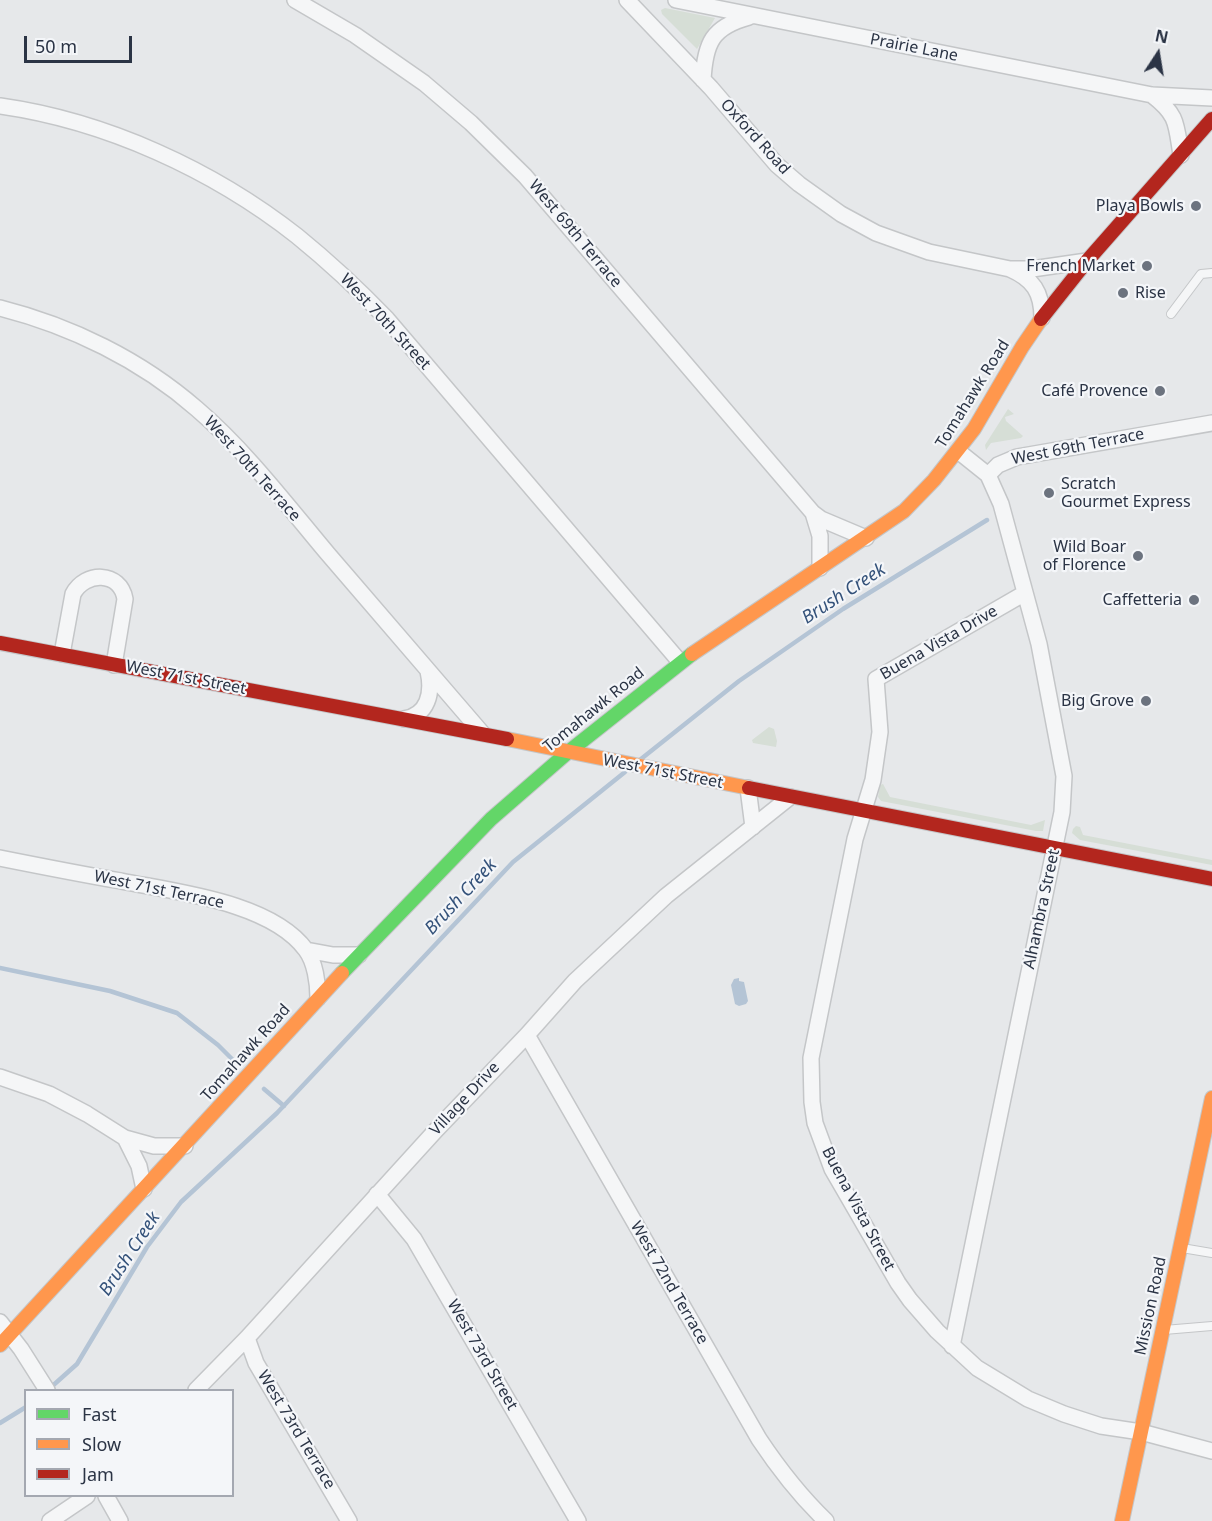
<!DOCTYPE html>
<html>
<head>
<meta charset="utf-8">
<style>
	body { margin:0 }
	#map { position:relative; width:1212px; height:1521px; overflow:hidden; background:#e6e8ea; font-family:"Noto Sans",sans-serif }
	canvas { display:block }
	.legend { position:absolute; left:24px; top:1389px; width:210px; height:108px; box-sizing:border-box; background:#f4f6f9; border:2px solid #a4a8b1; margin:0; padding:8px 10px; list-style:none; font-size:18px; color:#2b3445 }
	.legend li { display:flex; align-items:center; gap:12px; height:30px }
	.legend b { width:30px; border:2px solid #a4a8b1 }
	.north { position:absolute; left:1128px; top:24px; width:60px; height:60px; -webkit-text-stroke:4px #f4f6f9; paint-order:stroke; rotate:12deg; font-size:16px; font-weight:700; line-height:24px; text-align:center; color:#2b3445 }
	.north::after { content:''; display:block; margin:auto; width:21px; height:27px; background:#2b3445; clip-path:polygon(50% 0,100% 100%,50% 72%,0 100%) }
	.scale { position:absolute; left:24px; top:36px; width:108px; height:27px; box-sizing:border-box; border:3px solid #2b3445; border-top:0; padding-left:8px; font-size:18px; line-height:21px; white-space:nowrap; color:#2b3445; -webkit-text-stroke:4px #f4f6f9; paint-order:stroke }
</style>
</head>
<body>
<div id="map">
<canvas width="1212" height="1521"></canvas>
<ul class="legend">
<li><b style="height:8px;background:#63d668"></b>Fast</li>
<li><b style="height:8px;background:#ff974d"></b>Slow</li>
<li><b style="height:8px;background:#b3261e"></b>Jam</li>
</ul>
<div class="north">N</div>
<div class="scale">50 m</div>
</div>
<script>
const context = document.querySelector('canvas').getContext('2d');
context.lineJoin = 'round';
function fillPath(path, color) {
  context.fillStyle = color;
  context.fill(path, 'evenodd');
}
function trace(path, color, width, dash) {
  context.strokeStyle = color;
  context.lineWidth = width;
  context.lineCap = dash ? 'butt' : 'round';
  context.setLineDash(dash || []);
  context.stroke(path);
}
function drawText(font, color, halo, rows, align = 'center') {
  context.font = font + ' "Noto Sans",sans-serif';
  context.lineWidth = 4.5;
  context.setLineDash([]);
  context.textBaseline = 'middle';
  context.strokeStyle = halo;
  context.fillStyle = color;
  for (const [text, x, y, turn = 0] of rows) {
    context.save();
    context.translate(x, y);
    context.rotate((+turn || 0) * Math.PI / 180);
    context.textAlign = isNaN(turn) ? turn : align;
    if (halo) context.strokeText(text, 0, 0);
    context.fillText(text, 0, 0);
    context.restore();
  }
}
const green = new Path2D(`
	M665 8 715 18 697 49 662 14 661 10Z
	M1008 409 1014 414 1005 417 1006 421 1023 436 1021 438 991 443 986 450 985 445Z
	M769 727 774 729 777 741 776 747 753 743 752 740Z
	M883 784 890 797 1031 825 1045 820 1043 831H1036L881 801 878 797 880 785Z
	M1076 826 1080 827 1083 835 1212 860V865L1080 840 1072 833 1073 829Z`);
const water = new Path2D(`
	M739 978V981L744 982 748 1001 746 1004 739 1006 735 1004 731 985 734 979Z`);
const stream = new Path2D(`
	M641 759 739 681 843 609 987 520
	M0 968 110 991 177 1013 218 1045 237 1064
	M264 1089 284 1106
	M49 1389 77 1364 147 1247 181 1202 277 1113 513 862 625 772
	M0 1423 26 1407`);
const lane = new Path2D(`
	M1171 314 1201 274 1212 273
	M1182 1248 1212 1253
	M1164 1330 1212 1326`);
const street = new Path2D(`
	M295 0 355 35 424 83 471 123 525 176 813 513 821 519 866 538
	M627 0 711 88 777 165 799 184 841 214 876 233 929 252 1010 269H1032L1087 261
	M676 0 1152 95 1212 98
	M703 80C705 43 712 27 749 17
	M1152 95C1178 115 1176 124 1181 155
	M0 106C106 121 213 170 297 236 329 262 359 290 387 319L680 662
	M1010 269C1033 279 1042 292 1042 318
	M0 308C71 326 141 360 197 409 246 451 286 504 328 554 379 613 430 673 482 733
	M958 451 988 475 998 465 1017 457 1212 423
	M813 513 820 536V568
	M1025 593 876 679 880 732 873 780 855 839 811 1058 812 1102 815 1123 832 1169 898 1283 910 1300 937 1331 977 1368 1028 1399 1064 1414 1101 1426 1141 1432 1212 1451
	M62 654 73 594C85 571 120 571 125 599L114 665
	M404 719C428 715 433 693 428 671
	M748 788 753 827
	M0 858C40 866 81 874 121 881 175 892 271 902 306 950 315 962 318 983 318 998
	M306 950 333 955H359
	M527 1035 759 1439C779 1469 800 1496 826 1521
	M0 1077 49 1094 87 1114 125 1138 154 1146H185
	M125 1138 139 1166 144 1189
	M377 1194 414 1239 578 1521
	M0 1322 21 1349 47 1390
	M247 1338 256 1363 349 1521
	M952 1346 1062 812 1064 776 1039 644 1001 504 988 475
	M196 1390 247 1338 437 1129 527 1035 575 981 666 896 790 797
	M106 1496 120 1521
	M50 1521 87 1496`);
const fast = new Path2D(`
	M342 973 491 819 567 753 692 654`);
const slow = new Path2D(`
	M692 654 904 511 934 480 974 429 1022 347 1041 319
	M507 739 749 788
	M0 1345 342 973
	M1122 1521 1212 1098`);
const jam = new Path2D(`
	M1041 319 1087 261 1212 119
	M0 643 507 739
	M749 788 1212 879`);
const markers = [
	[1196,206,6,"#6c737f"],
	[1147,266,6,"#6c737f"],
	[1123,293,6,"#6c737f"],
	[1160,391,6,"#6c737f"],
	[1049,493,6,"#6c737f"],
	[1138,556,6,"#6c737f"],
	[1194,600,6,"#6c737f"],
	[1146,701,6,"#6c737f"]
];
const streetNames = [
	["Prairie Lane",914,48,11],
	["Oxford Road",755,137,48],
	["West 69th Terrace",575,234,50],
	["West 70th Street",385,322,47],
	["Tomahawk Road",973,394,-58],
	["West 69th Terrace",1078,447,-11],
	["West 70th Terrace",252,469,48],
	["Buena Vista Drive",939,643,-30],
	["West 71st Street",186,678,11],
	["Tomahawk Road",594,710,-39],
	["West 71st Street",663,772,11],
	["West 71st Terrace",159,890,12],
	["Alhambra Street",1042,909,-78],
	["Tomahawk Road",246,1053,-48],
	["Village Drive",465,1099,-47],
	["Buena Vista Street",858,1209,62],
	["West 72nd Terrace",669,1283,60],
	["Mission Road",1151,1306,-78],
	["West 73rd Street",482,1355,60],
	["West 73rd Terrace",296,1430,59]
];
const poiNames = [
	["Playa Bowls",1184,206],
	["French Market",1135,266],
	["Rise",1135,293,"left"],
	["Café Provence",1148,391],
	["Scratch",1061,484,"left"],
	["Gourmet Express",1061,502,"left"],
	["Wild Boar",1126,547],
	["of Florence",1126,565],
	["Caffetteria",1182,600],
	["Big Grove",1134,701]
];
const waterNames = [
	["Brush Creek",844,594,-33],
	["Brush Creek",461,897,-47],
	["Brush Creek",130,1254,-57]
];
fillPath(green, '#d6ded6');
fillPath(water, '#b4c4d5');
trace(stream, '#b4c4d5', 4.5);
trace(lane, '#c4c6c8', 10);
trace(street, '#c4c6c8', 18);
trace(fast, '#c4c6c8', 16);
trace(slow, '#c4c6c8', 16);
trace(jam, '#c4c6c8', 16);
trace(lane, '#f5f6f7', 8);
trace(street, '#f5f6f7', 15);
trace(fast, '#63d668', 14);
trace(slow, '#ff974d', 14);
trace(jam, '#b3261e', 14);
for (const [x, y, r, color] of markers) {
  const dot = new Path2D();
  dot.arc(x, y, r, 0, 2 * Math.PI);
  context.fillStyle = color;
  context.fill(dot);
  trace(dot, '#f4f6f9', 2);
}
drawText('16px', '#2b3445', '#f4f6f9', streetNames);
drawText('16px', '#2b3445', '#f4f6f9', poiNames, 'right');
drawText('italic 18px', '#34527a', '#f4f6f9', waterNames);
</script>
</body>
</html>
